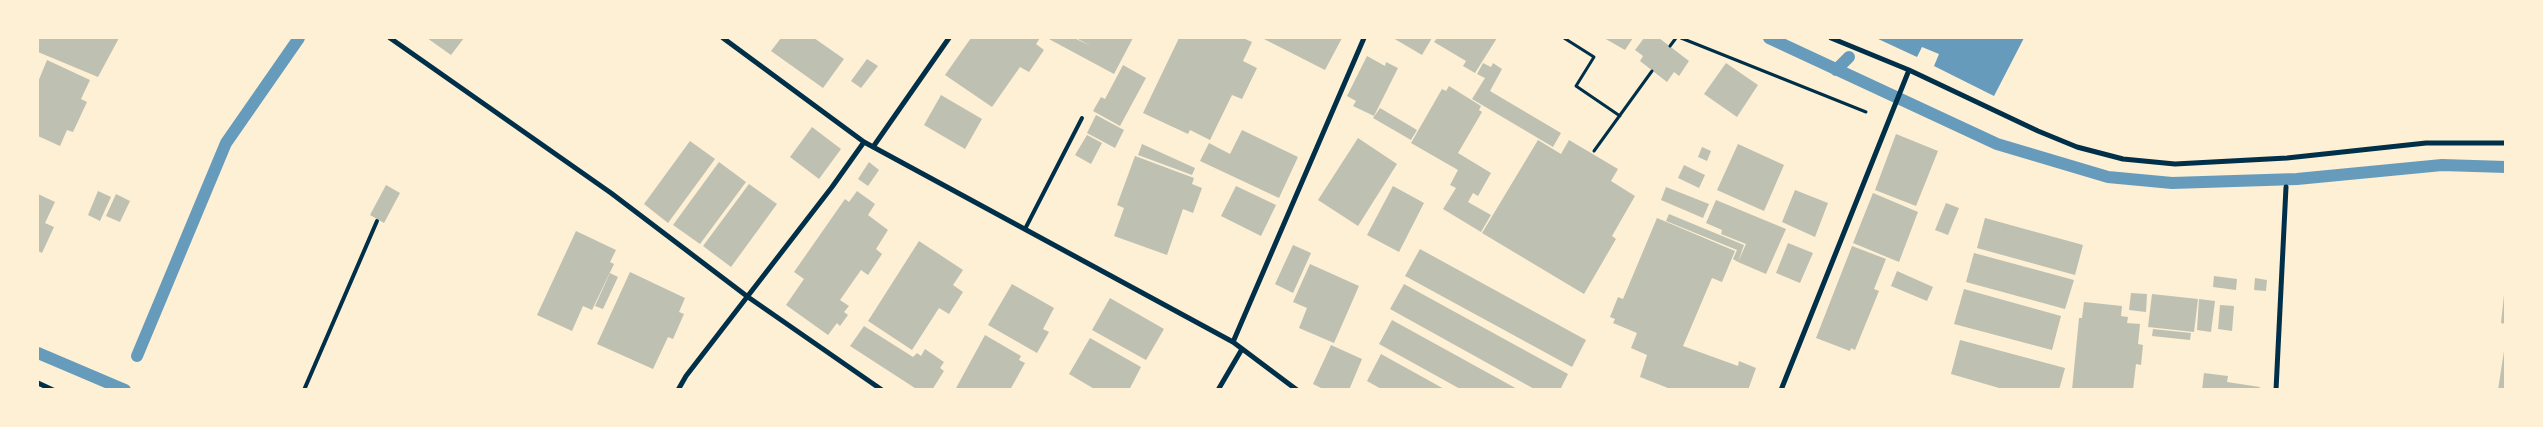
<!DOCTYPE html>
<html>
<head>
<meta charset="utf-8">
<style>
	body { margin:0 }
	#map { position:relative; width:2543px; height:427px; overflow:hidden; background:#fdf0d5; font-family:Helvetica,sans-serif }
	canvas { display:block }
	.frame { position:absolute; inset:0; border:39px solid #fdf0d5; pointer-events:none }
</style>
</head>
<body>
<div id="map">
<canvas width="2543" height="427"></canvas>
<div class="frame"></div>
</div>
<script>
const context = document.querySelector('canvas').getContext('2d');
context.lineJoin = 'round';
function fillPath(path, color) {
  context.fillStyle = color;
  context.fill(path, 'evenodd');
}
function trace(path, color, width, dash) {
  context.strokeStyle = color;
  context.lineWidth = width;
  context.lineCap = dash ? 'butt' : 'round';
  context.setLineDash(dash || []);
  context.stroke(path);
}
const water = new Path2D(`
	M1876 38H2024L1994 96 1934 66 1939 54 1922 47 1917 57Z`);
const stream = new Path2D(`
	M1769 38 1997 144 2108 177 2172 183 2297 179 2442 165 2506 167
	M1836 70 1849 57
	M38 353 125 390
	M137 356 226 143 299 38`);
const building = new Path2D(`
	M38 38H119L98 77 38 52Z
	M427 38H464L451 55Z
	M781 38H814L844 59 823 88 771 51Z
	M971 38H1040L1036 44 1044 50 1029 72 1020 67 992 107 945 75Z
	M1047 38H1074L1091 46 1076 38H1133L1114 74Z
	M1179 38H1243L1252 42 1243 61 1257 68 1242 99 1232 95 1210 140 1190 130 1188 134 1143 113Z
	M1262 38H1342L1325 70Z
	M1393 38H1432L1422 55Z
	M1437 38H1497L1475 73 1463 66 1466 61 1434 42Z
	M1604 38H1633L1625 50Z
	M1644 38H1659L1689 61 1679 76 1674 72 1667 82 1640 61 1643 56 1635 50Z
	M1367 56 1385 66 1386 62 1398 68 1374 116 1353 106 1356 101 1347 96Z
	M867 59 878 66 861 88 851 81Z
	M47 60 90 80 81 99 87 102 73 132 67 130 60 146 38 136V82Z
	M1483 63 1491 67 1493 63 1502 69 1490 91 1561 133 1553 147 1472 99 1485 78 1477 74Z
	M1726 63 1758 85 1737 117 1704 94Z
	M1123 65 1146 78 1120 126 1093 111 1101 97 1105 99Z
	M1449 86 1481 106 1479 110 1482 112 1458 153 1491 173 1478 196 1473 193 1468 202 1491 215 1481 232 1443 209 1456 188 1450 185 1458 170 1411 143 1442 89 1446 91Z
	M941 95 982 119 965 149 924 125Z
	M1380 108 1417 130 1411 140 1373 118Z
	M1096 115 1124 130 1115 148 1087 133Z
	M812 127 841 149 819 179 790 157Z
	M1242 130 1298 157 1279 198 1200 161 1209 143 1230 154Z
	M1896 134 1938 151 1916 206 1875 190Z
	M1087 135 1102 143 1091 164 1075 155Z
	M1358 138 1397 164 1358 226 1318 200Z
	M1538 140 1561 154 1569 140 1618 169 1611 181 1635 196 1612 236 1616 239 1584 294 1482 233Z
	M690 141 715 159 668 223 644 204Z
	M1142 144 1195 168 1192 175 1138 155Z
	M1738 144 1784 165 1764 211 1717 190Z
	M1702 147 1711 151 1707 161 1698 157Z
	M1135 156 1194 178 1192 184 1202 188 1193 213 1183 209 1167 255 1114 236 1124 208 1117 205Z
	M719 162 746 182 700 244 673 225Z
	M869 162 879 170 868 186 858 179Z
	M1684 165 1705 175 1699 188 1678 178Z
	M749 184 777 204 731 267 703 246Z
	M386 185 400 193 384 223 370 215Z
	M1236 186 1276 205 1261 236 1221 216Z
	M1393 186 1424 203 1399 252 1367 235Z
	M1666 187 1709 204 1703 218 1661 200Z
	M1795 190 1828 203 1815 237 1782 222Z
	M98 191 111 197 100 221 88 215Z
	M857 191 875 204 868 215 888 230 876 249 882 254 868 275 861 270 840 300 849 306 844 312 848 315 840 326 837 323 828 335 786 305 804 279 794 272 845 199 849 202Z
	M1873 193 1918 212 1899 262 1853 243Z
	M38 194 55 202 45 223 54 227 42 253 38 251Z
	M116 194 130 201 120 222 106 216Z
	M1716 200 1786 229 1766 274 1738 262 1746 244 1721 234 1722 230 1706 223Z
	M1946 203 1959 208 1948 235 1935 230Z
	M1669 214 1744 245 1738 262 1733 259 1737 250 1666 221Z
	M1657 218 1735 251 1722 282 1712 278 1683 346 1738 366 1739 361 1756 368 1748 390H1673L1640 377 1647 355 1631 348 1637 333 1613 323 1615 319 1610 317 1618 297 1623 299Z
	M1985 218 2083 245 2075 275 1977 248Z
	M576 231 616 250 610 262 614 264 592 310 583 306 572 331 537 315Z
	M919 241 963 270 953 285 963 292 949 314 939 308 912 350 868 321Z
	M1788 243 1813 253 1800 283 1776 273Z
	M1293 245 1311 253 1293 293 1275 284Z
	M1852 246 1886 259 1874 289 1879 291 1855 350 1851 348 1850 351 1816 338Z
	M1420 249 1586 340 1572 367 1405 276Z
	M1974 253 2074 280 2065 309 1966 282Z
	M1310 264 1359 286 1334 343 1299 328 1307 308 1293 302Z
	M1897 271 1933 287 1927 301 1891 286Z
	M630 272 685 298 679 312 684 314 673 339 668 337 653 369 597 344Z
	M610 273 618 277 603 309 595 306Z
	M2214 276 2237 279 2236 290 2213 287Z
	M2255 278 2267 280 2266 291 2254 290Z
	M1012 284 1054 308 1043 329 1049 332 1037 353 988 325Z
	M1404 284 1568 374 1560 390H1536L1390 309Z
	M1964 289 2061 316 2052 350 1954 324Z
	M2131 293 2147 294 2146 312 2129 310Z
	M2152 294 2198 299 2194 332 2148 327Z
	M2504 295H2506V324L2501 323Z
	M1110 298 1164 329 1146 360 1092 330Z
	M2199 299 2215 301 2211 332 2197 330Z
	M2084 302 2122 306 2121 316 2128 317 2127 323 2140 324 2138 344 2143 345 2141 365 2136 364 2133 390H2072L2079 318H2082Z
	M2220 305 2234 306 2232 331 2218 329Z
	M1392 320 1519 390H1462L1379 344Z
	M864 326 913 357 917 353 921 356 925 349 944 362 940 368 944 371 932 390H918L850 346Z
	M2153 329 2191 333 2190 340 2152 336Z
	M985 335 1021 356 1019 360 1025 363 1010 390H955Z
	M1090 338 1141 367 1129 390H1096L1069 374Z
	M1960 340 2065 368 2059 390H2006L1951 374Z
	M1331 345 1362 359 1349 390H1325L1313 384Z
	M2504 351 2506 390H2498Z
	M1381 354 1446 390H1383L1367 381Z
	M2204 373 2228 376 2227 382 2260 387 2259 390H2202Z`);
const path = new Path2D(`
	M1564 38 1594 57 1576 86 1620 116
	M1681 38 1866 112
	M1670 46 1676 38
	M1594 151 1652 71`);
const service = new Path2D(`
	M1025 229 1082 118
	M304 390 377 221`);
const minor = new Path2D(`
	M390 38 611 193 748 297 882 390
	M723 38 864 142 1233 342 1297 390
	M1831 38 1909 70 2038 131 2077 147 2123 159 2175 164 2287 158 2426 143H2506
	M873 147 949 38
	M1233 342 1364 38
	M38 383 53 390
	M678 390 686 376 832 187 864 142
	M1218 390 1242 349
	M1781 390 1909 70
	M2276 390 2286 187`);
fillPath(water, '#669bbc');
trace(stream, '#669bbc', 12);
fillPath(building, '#bec0b2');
trace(path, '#003049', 3);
trace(service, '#003049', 4);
trace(minor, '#003049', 5);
</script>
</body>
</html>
